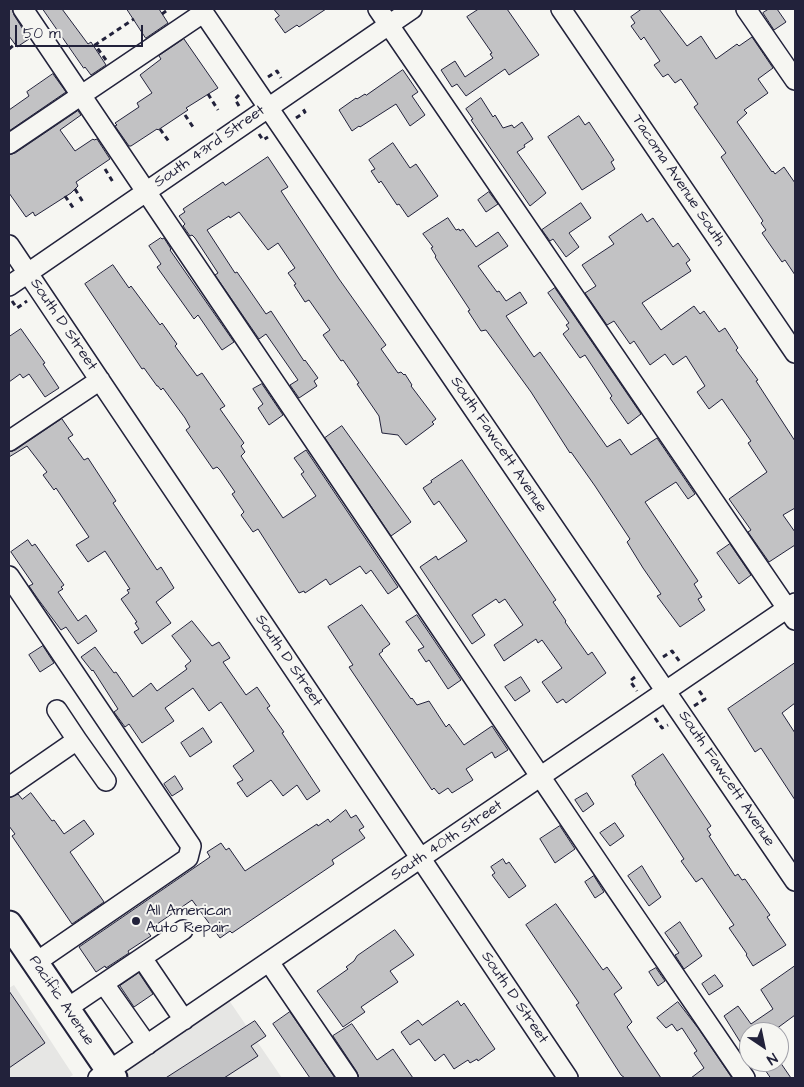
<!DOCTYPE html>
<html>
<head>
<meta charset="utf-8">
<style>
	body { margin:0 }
	#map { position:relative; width:804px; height:1087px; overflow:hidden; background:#f6f6f2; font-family:"Architects Daughter",sans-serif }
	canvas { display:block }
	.frame { position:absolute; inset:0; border:10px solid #22223b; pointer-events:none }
	.north { position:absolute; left:739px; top:1022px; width:50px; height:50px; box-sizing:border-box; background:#f6f6f2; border:1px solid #a1a1a9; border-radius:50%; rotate:146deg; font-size:14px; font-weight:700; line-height:20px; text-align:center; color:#22223b }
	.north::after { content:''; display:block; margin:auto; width:18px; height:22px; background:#22223b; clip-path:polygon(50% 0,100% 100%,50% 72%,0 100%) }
	.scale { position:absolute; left:15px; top:25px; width:128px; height:22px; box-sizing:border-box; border:2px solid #22223b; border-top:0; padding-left:6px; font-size:15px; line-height:18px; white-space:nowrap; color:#22223b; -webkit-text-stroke:4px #f6f6f2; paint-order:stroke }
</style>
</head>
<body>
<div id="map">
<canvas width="804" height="1087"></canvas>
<div class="frame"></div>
<div class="north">N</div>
<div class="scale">50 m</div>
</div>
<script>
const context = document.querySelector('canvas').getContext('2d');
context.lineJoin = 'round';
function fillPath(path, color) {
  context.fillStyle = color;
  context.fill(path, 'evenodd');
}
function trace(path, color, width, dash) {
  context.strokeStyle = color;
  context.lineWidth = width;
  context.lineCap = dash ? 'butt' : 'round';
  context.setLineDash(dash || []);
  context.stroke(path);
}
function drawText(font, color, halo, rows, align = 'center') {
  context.font = font + ' "Architects Daughter",sans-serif';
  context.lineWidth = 4;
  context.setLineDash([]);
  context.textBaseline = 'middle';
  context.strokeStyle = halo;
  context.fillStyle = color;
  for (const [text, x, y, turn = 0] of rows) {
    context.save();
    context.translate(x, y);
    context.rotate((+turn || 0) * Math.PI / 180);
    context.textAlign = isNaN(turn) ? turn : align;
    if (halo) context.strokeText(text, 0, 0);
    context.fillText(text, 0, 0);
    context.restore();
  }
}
const built = new Path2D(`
	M14 985 73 1075 68 1078H9V988Z
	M224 993 282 1078H114Z`);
const building = new Path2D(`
	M9 9H12L14 15 29 39 17 47 9 36Z
	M43 9H62L88 44 91 42 106 65 91 75 85 67 84 68Z
	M127 9H159L168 23 146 38Z
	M274 9H326L299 27 297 25 285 33 275 19 279 16Z
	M479 9H507L539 55 509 75 505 69 466 96 457 84 452 87 441 70 455 61 465 77 493 58 490 54 492 53 467 17Z
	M642 9H659L687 46 701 36 716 59 737 44 739 46 752 37 773 68 758 79 768 93 744 110 747 113 737 122 772 172 773 171 775 174 784 167 795 183V275L785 260 782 262 762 233 766 230 761 223 763 221 721 157 726 153 694 107 698 104 681 79 675 83 668 74 663 77 654 65 660 61 644 37 641 40 631 26 635 23 631 17Z
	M769 9H777L786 22 774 30 763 13Z
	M184 39 218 88 186 108 188 110 158 130 157 129 131 146H129L115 126 117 125 115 123 139 107 137 103 152 93 140 75 161 59 159 56Z
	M403 70 418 92 412 96 425 115 410 126 396 104 360 127 359 126 352 131 339 110 356 98 357 99 365 94 366 95Z
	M53 74 66 92 9 131V110L29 96 27 92Z
	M481 98 493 117 495 115 503 128 512 125 514 128 522 122 533 139 524 145 525 147 517 152 546 193 530 206 471 120 473 119 466 109Z
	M78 111 81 115 60 130 75 151 93 139 94 140 97 139 110 159 76 182 78 186 71 193 35 216 33 212 26 217 9 193V155L15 153Z
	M579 116 585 125 589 122 614 160 611 162 615 169 582 190 548 137Z
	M393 143 410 168 416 164 438 196 408 217 399 204 397 205 381 181 379 183 371 171 375 169 369 160Z
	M268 157 288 187 281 191 339 279 386 345 381 349 398 373 401 372 404 375 405 374 412 385 411 386 436 419 432 422 434 424 406 445 398 435 382 433 379 416 357 384 359 383 343 360 341 361 323 335 330 330 309 300 305 302 294 285 296 284 288 273 295 268 278 243 268 250 239 212 230 218 229 216 207 230 235 273 237 272 266 314 271 311 304 361 305 360 318 378 314 381 317 386 299 398 290 385 298 380 266 334 259 339 215 275 218 273 195 238 192 235 190 236 183 226 185 224 179 216 185 212 183 209 223 182 225 185Z
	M489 192 498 204 486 212 478 200Z
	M581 203 591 218 569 233 579 247 566 257 553 239 550 241 542 230Z
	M642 214 647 222 653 218 673 247 678 243 690 260 686 263 691 271 642 303 661 330 694 306 700 314 704 311 719 332 725 328 738 348 736 350 758 380 756 381 795 441V508L783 515 795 532V545L769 562 748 532 751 530 729 499 767 472 748 443 751 441 722 399 709 409 697 392 705 386 686 356 673 365 665 354 650 365 634 341 630 344 614 321 607 325 585 293 596 286 582 265 614 244 609 237Z
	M448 218 456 230 459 229 460 231 463 229 476 247 498 232 508 246 478 266 497 292 499 291 506 301 520 292 527 303 506 316 534 357 540 352 607 447 620 439 631 455 657 438 695 494 688 499 676 482 645 502 698 581 694 584 702 597 698 599 705 610 680 627 657 596 661 594 643 568 627 542 630 539 595 486 571 452 570 453 531 392 486 330 481 331 468 311 470 310 435 257 436 256 431 248 433 247 423 234Z
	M161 238 162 239 164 238 171 249 170 250 234 342 222 350 198 315 194 319 157 267 161 264 149 246Z
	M113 265 129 288 131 286 160 325 162 323 177 344 175 346 197 376 202 373 225 406 220 409 244 443 241 446 245 452 241 456 283 518 316 496 301 474 304 472 294 458 306 450 398 587 388 594 371 570 366 574 360 566 330 585 326 579 305 593 304 591 299 593 258 529 253 532 241 515 244 512 232 494 235 492 220 470 217 467 213 469 186 430 190 427 185 418 163 388 161 390 158 386H157L144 368 142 369 85 284Z
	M555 288 641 414 628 424 610 398 612 396 585 355 580 358 563 334 569 329 566 325 569 323 548 293Z
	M21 329 45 363 43 364 59 388 45 397 29 374 23 378 20 374 9 382V337Z
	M262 384 283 415 269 425 258 408 263 404 253 389Z
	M62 419 73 435 68 438 84 460 88 458 116 501 113 503 157 570 161 567 174 588 156 602 171 623 142 644 134 632 139 629 135 623 137 622 121 599 129 593 127 590 130 589 105 551 88 562 76 545 89 537 56 488 54 490 43 475 47 472 27 446 9 457V452L15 450Z
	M342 426 411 522 391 536 325 438Z
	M462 460 556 600 553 602 566 621 565 622 588 655 592 652 606 673 566 703 563 699 557 703 542 682 562 668 542 640 538 643 536 639 504 661 494 645 523 625 505 599 499 603 496 599 472 615 485 635 472 644 420 567 436 556 438 560 467 541 439 501 434 505 423 488 432 482 431 481Z
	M28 540 32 546 35 544 64 585 61 587 63 589 58 592 78 621 86 615 97 631 78 644 66 627 61 630 38 599 29 586 33 584 11 552Z
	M730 544 751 575 739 584 717 553Z
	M362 605 390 644 382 650 383 651 379 654 411 699 412 698 417 705 429 701 446 727 449 724 464 745 492 726 508 750 495 758 492 752 466 769 473 780 452 793 448 788 439 794 434 788 432 790 349 667 353 665 328 627Z
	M417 615 461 680 448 689 429 660 426 662 418 650 424 647 406 622Z
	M192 621 212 646 219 642 230 658 223 662 246 695 257 687 270 706 267 708 284 732 282 733 320 791 307 800 297 785 283 796 271 780 247 797 237 783 243 780 233 766 254 751 221 702 209 711 193 688 165 708 174 721 142 743 129 724 125 727 114 712 118 709 93 670 92 671 81 657 95 647 114 673 116 672 133 697 151 683 157 691 187 669 185 666 191 661 172 636Z
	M43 646 54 663 40 672 29 655Z
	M795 663V703L782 713 795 733V800L761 748 755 752 728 709Z
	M521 677 530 691 515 701 505 687Z
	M203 728 212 742 190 757 181 743Z
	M663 754 711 826 707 829 711 835 709 836 735 876 738 874 742 880 745 879 770 915 767 917 786 945 753 966 746 955 747 954 729 928 734 925 702 878 696 882 681 861 684 859 669 836 635 784 636 783 632 776Z
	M175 776 183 789 172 796 164 784Z
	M31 793 52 821 54 820 64 834 84 820 94 834 70 852 104 902 72 924 12 836 15 834 9 826V798L18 794 22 799Z
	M587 793 594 804 583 812 575 800Z
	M346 810 351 818 356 815 364 827 359 830 365 838 332 860 334 864 232 933 230 931 220 938 192 900 147 931 151 936 128 951 129 953 106 968 105 966 96 972 79 947 210 857 207 852 221 843 226 850 229 848 245 871 317 824 318 826 328 819 330 822Z
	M615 823 624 836 610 846 600 833Z
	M560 826 575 849 555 863 540 839Z
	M503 859 506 864 509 862 526 886 509 898 492 875 495 873 491 867Z
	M642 866 661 897 649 906 628 876Z
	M594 876 604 892 595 898 585 882Z
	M556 904 603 970 607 967 622 988 614 994 632 1022 627 1027 661 1078H625L621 1075 576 1005 579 1003 526 925Z
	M680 922 702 956 684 969 675 955 679 953 665 933Z
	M395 930 414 955 390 971 398 982 361 1007 365 1012 343 1027 317 991 348 969 346 967 354 961 357 956Z
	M795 966V1015L772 1032H749V1056L724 1016 738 1006 751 1024 773 1009 761 990Z
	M656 968 665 981 658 986 649 972Z
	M139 973 153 994 134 1007 120 986Z
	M715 975 723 986 709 995 702 984Z
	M9 991 45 1043 9 1068Z
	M458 1001 461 1006 464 1003 495 1049 478 1061 477 1059 470 1063 468 1060 454 1069 444 1054 435 1061 419 1039 410 1045 401 1032 418 1020 422 1025Z
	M678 1002 698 1028 732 1078H691L704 1068 694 1053 697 1051 682 1028 677 1031 672 1024 666 1028 657 1018Z
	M290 1012 335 1078H310L273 1024Z
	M255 1021 266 1036 251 1046 258 1056 224 1078H166Z
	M352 1024 377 1060 393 1049 413 1078H359L357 1072 333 1036Z
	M760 1062H780L791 1078H771Z`);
const path = new Path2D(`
	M162 14 169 9
	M9 49 15 44
	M106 60 95 45 134 19
	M268 77 277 71 281 78
	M208 94 218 110
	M239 106 235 99 239 95
	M185 115 193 127
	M296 118 305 112 301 106
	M160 129 170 143
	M259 134 263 140 268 137
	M105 169 113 182
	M75 189 83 202
	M65 196 74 209
	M12 301 17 308 27 301
	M663 657 672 651 680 662
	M635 677 630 681 637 691
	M694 706 705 699 697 688
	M655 718 662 728 668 725`);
const minor = new Path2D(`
	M23 9C263 365 502 723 745 1078
	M201 9 795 881
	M378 9 795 620
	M561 9 795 353
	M746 9 795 80
	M9 144 203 13
	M9 245 568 1078
	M9 286 412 9
	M9 441 100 380
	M9 576 191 846 188 858 35 963
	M57 710 77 740
	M9 787 77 740 106 781
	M142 958 184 1020
	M269 962 348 1078
	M104 984 147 1045
	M66 1009 183 930
	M98 1078 795 603`);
const major = new Path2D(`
	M9 924 114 1078`);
const markers = [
	[136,921,5,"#22223b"]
];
const streetNames = [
	["South 43rd Street",210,147,-35],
	["Tacoma Avenue South",678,181,56],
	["South D Street",63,325,56],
	["South Fawcett Avenue",498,445,56],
	["South D Street",288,661,56],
	["South Fawcett Avenue",726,779,56],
	["South 40th Street",447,841,-34],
	["South D Street",514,998,56],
	["Pacific Avenue",61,1001,56]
];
const poiNames = [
	["All American",146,912],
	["Auto Repair",146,929]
];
fillPath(built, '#e6e6e4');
fillPath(building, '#c2c2c4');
trace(building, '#22223b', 1);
trace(minor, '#22223b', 22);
trace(major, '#22223b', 29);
trace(path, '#22223b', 3, [5, 4]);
trace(minor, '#f6f6f2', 19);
trace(major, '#f6f6f2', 25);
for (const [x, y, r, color] of markers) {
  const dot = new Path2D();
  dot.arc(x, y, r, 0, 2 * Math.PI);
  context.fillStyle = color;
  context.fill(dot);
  trace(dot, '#f6f6f2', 2);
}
drawText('15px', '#22223b', '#f6f6f2', streetNames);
drawText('15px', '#22223b', '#f6f6f2', poiNames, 'left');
</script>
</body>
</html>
